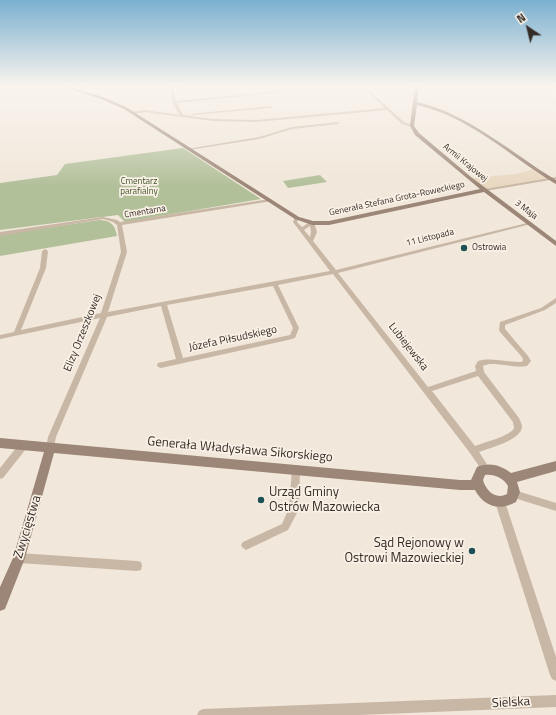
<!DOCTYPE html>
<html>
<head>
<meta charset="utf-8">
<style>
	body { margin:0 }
	#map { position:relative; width:556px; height:715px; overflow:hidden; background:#f1e7da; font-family:"Titillium Web",sans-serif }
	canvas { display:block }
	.north { position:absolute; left:508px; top:8px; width:40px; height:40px; -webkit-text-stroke:3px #f9f1e6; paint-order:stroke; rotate:325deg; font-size:11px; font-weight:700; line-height:16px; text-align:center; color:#352c27 }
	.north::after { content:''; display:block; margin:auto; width:14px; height:18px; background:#352c27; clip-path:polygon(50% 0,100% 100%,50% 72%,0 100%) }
</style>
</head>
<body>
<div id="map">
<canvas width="556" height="715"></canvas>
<div class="north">N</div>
</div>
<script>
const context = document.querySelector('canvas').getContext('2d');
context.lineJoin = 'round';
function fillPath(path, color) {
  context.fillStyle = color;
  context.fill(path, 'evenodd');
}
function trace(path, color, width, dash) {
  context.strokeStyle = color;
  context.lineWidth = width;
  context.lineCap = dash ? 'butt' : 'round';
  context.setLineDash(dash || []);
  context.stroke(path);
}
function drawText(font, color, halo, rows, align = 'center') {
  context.font = font + ' "Titillium Web",sans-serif';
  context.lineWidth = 3.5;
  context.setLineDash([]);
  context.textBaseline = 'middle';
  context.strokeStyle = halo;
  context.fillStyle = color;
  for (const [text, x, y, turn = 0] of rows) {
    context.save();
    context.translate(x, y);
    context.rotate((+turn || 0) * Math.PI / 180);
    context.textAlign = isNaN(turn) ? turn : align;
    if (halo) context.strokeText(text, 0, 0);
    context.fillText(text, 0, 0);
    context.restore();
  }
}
const green = new Path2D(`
	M183 148 261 199 125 222 118 215 0 230V183L57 175 65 164Z
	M320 175 327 182 288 188 283 181Z
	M99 220C111 220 115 225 117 236L0 256V235Z`);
const plaza = new Path2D(`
	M533 169 548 179 487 189 472 178 516 174Z`);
const street = new Path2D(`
	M90 86H93L77 91 76 90Z
	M170 86H192L173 88 176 101 300 89 301 90 177 103 183 115 213 119 256 120 385 108 362 86H364L404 122 414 126 412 127 402 124 387 110 256 122 213 121 145 112 132 114V112L145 110 180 115 172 102 173 101Z
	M391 86H394L417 96 415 97Z
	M272 106 271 108 192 115 190 114Z
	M338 122 339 124 292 129 259 139 189 150 187 149 259 137 292 127Z
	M556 177V179L485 191 483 190 485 189Z
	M270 199 272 200V201L122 225 127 252 108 312 330 271 293 222 295 217H297L299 218 297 222 302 227 310 222H314L317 232 313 241 336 270 531 222V224L338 273 428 387 476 371 475 366 478 361C494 357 507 363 522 362L523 360 522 357 500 332 499 330 500 322 541 308 556 298V303L545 310 505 325V329L528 356 531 361 527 366C513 369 493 360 483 366L484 372 519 418C520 421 522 424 522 427 521 440 490 448 479 452L490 469 489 472 486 473 483 472 470 453 333 274 278 285 299 328 295 338 288 340 161 368 158 367 157 365 158 363 176 359 161 306 107 317 56 437 53 451 50 452 47 451 46 448 48 437 100 318 0 339V335L14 332 40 268 42 251 45 249 48 251 46 268 21 330 101 313 121 252 117 225 113 222 103 219 0 236V232L103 217 117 220 120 222ZM310 226 311 232 310 237 304 230ZM273 286 293 328 290 335 183 358 167 305ZM478 376 513 422C513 424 514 426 514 428 511 436 482 443 475 446L432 391Z
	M23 442 26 443 27 446 26 449 3 478 0 479V468L20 443Z
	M296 465 299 466 300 469 299 509 288 530 246 550 243 548 241 545 243 542 282 524 289 508 292 469 293 466Z
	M514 490 556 503V511L511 497 509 494 511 491Z
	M500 498 503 499 505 502 556 657V681L552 679 550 675 495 502 497 499Z
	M19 553 137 561 141 562 142 566 141 570 137 571 19 563 15 562 14 558 15 554Z
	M556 695V707L359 715H197L199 711 203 709Z`);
const secondary = new Path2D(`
	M61 86H66L103 97 126 107 299 217 313 221H329L480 189 415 135 410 126 415 86H419L417 102C469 114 511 153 556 180V184L554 183C510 156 468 116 417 105L414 126 419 133 471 177 556 241V246L484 192 329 225H312L295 219 124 109 101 99Z
	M0 438 460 480H471L477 467C490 462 500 465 511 473L556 461V471L517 482 520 492 516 502C500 511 484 507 475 490H460L54 453 25 558 5 609 0 611V587L13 558 44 452 0 448ZM485 475C495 474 503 478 508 486L507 494C496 500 486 491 483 480Z`);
const markers = [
	[464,248,4,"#1d5055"],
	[261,500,4,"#1d5055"],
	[472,551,4,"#1d5055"]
];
const farStreetnames = [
	["Armii Krajowej",465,163,39],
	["Generała Stefana Grota-Roweckiego",397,199,-12],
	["3 Maja",526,210,37],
	["Cmentarna",145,212,-9],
	["11 Listopada",430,238,-14]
];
const farParknames = [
	["Cmentarz",139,182],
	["parafialny",139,192]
];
const farPoinames = [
	["Ostrowia",472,248]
];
const streetNames = [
	["Elizy Orzeszkowej",83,333,-68],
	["Józefa Piłsudskiego",233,339,-12],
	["Lubiejewska",408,347,52]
];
const nearStreetnames = [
	["Generała Władysława Sikorskiego",240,450,5],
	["Zwycięstwa",28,527,-73],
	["Sielska",511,703,-3]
];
const nearPoinames = [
	["Urząd Gminy",269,493],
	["Ostrów Mazowiecka",269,508],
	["Sąd Rejonowy w",464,544,"right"],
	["Ostrowi Mazowieckiej",464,559,"right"]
];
fillPath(green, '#b2c09a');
fillPath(plaza, '#e9d8c1');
fillPath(street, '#c9b7a6');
fillPath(secondary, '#9c8677');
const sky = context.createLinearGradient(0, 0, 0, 186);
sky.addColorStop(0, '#7bb0d0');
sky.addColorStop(0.46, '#f9f4ee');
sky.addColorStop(1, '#f9f4ee00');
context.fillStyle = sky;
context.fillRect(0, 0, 556, 186);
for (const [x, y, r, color] of markers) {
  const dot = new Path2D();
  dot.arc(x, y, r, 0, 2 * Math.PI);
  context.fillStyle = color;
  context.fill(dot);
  trace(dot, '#f9f1e6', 1.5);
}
drawText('9px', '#352c27', '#f9f1e6', farStreetnames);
drawText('9px', '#43532b', '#f9f1e6', farParknames);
drawText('9px', '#352c27', '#f9f1e6', farPoinames, 'left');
drawText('11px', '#352c27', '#f9f1e6', streetNames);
drawText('13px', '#352c27', '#f9f1e6', nearStreetnames);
drawText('13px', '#352c27', '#f9f1e6', nearPoinames, 'left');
</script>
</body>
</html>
